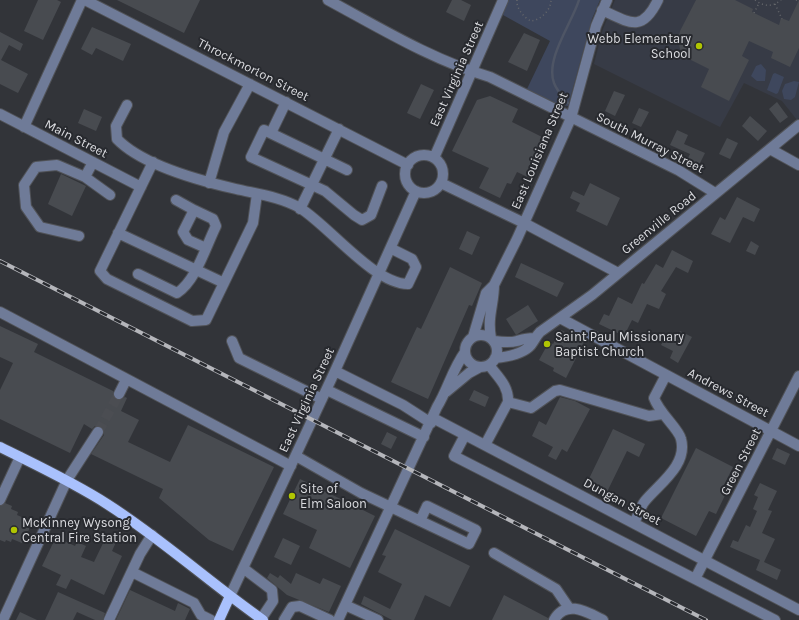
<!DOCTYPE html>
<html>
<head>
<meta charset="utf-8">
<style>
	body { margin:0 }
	canvas { display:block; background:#323439 }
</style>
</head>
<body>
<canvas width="799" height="620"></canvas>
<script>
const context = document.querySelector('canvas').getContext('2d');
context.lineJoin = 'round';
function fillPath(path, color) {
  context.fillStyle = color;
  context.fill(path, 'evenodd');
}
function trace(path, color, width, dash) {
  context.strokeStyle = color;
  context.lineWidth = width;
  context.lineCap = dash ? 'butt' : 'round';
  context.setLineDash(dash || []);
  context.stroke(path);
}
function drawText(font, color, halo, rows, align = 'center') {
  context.font = font + ' Karla,sans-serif';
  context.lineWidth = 4;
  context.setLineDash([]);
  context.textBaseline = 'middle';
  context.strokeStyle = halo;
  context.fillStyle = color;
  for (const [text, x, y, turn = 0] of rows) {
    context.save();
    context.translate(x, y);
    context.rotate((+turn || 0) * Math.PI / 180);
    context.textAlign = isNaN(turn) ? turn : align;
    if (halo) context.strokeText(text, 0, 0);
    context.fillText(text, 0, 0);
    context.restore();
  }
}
const built = new Path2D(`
	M615 0H799V118L797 120 782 101 744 83 720 127 594 64 603 29Z`);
const green = new Path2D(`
	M506 0H600L592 19 568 106 557 104 527 89 550 41 503 15Z
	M761 64 766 70 765 81H757L751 76 756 66Z
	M775 73 784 77 778 93 776 94 767 90 773 74Z
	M794 81 799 82 795 97 791 100 784 99 782 91 785 84Z`);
const stream = new Path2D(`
	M568 103C562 96 557 91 554 83 545 59 572 23 579 0`);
const building = new Path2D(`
	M38 0H57L61 2 43 40 24 31Z
	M117 0H200L184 33Z
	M452 0H461L471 5 464 21 446 12Z
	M696 0H735L753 9 752 12 779 25 781 18 789 21 799 0V48L790 67 771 58 773 52 749 41 742 56 749 60 729 101 701 87 709 69 687 58 680 49 678 41 680 31Z
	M92 27 131 44 123 61 96 48 92 55 81 49Z
	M0 32 23 44 20 51 9 45 1 60 28 74 18 93 0 84Z
	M524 33 540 40 527 71 508 62Z
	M421 84 434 90 420 119 407 113Z
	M614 91 625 95 615 116 605 111Z
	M490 96 518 109 512 122 550 141 532 179 517 172 511 184 507 183 500 198 479 188 489 168 452 151 477 100Z
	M777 102 788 117 780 123 769 109Z
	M639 108 649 112 641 127 632 123Z
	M84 109 102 117 96 131 78 123Z
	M750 116 767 131 758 141 742 126Z
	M677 130 688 135 684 144 705 153 699 165 687 160 690 154 670 145Z
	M727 138 738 143 730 159 719 154Z
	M61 174 86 186 72 216 48 204Z
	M590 183 620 198 607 226 576 211 580 203 570 198 573 191 584 196Z
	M737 197 760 209 754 222 743 217 730 243 711 234 720 217 725 220Z
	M467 231 480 237 472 255 459 249Z
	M751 241 759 246 755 255 746 251Z
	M672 250 693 261 688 273 676 267 661 291 666 294 659 309 647 304 638 323 632 320 624 336 599 324 604 314 609 316 618 297 632 304 642 283 644 284 656 264 663 268Z
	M521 263 564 283 557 297 515 277Z
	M450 267 482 283 472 306 469 305 428 399 391 382 417 327 421 329Z
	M528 305 538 321 516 335 506 319Z
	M0 326 38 344 34 352 113 391V395L116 400H120L125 397 127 398 121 411 139 420 128 442 170 462 188 425 274 467 233 551 209 540 159 498 163 489 91 454 104 435V429L101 426H95L92 429 84 424 70 453 0 419V390L13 363 0 357Z
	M561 330 584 342 566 378 553 371 554 368 539 360 549 342 553 344Z
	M680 331 692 337 678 363 670 358 673 351 661 345 668 333 677 337Z
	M474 390 489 397 485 407 469 400Z
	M560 397 575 401 590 409 567 452 562 449 556 460 548 456 553 447 532 436 539 421 546 425Z
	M613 429 645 444 639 457 627 451 606 494 586 485Z
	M387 432 397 437 391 449 381 444Z
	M696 448 733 467 724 485 729 487 716 514 709 511 696 536 661 518Z
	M777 448 790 454 785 465 772 459Z
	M300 479 375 516 350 568 309 548 317 530 283 514Z
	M760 483 777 491 768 510 772 511 762 533 775 539 764 562 781 570 777 580 756 570 760 560 730 547 733 540 738 542 746 525 750 527 757 511 753 509 758 497 754 495Z
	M5 503 12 506 11 509 18 512 17 515 33 522 22 543 12 539 11 542 6 540 5 542 0 540V506Z
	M395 529 470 566 450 607 425 595 414 620H392L361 604 364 596 390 609 402 584 378 572 386 556 382 555Z
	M107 535 117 540 112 551 122 556 104 595 71 579 66 589 56 585 61 575 42 566 56 537 75 546 77 542 86 546 81 557 94 562Z
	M283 538 300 546 291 565 274 557Z
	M270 573 278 578 280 575 291 584 296 573 320 584 323 578 341 586 329 612 287 595 267 578Z
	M130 590 175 611 178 603 190 609 185 620H116Z
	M58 592 105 613 103 620H95L77 612 73 620H45Z
	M504 595 548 618V620H492Z
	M20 612 37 620H16Z`);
const minorTunnel = new Path2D(`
	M98 432 119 394`);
const path = new Path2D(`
	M517 0C516 8 524 18 531 21 541 20 551 10 551 0
	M755 0C764 7 773 7 781 0
	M796 0 798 1
	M775 4 782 19
	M754 13 759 3`);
const minor = new Path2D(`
	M85 0 408 165
	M328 0C380 28 432 60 490 77L678 170 715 193
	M602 10C630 23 642 33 658 0
	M127 105 116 126 117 139C142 165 201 181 236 189 257 194 281 197 300 208 329 226 374 284 408 284L416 267 412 259 392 249
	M0 114 141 187
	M24 127 82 0
	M271 133 286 102
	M770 149 799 165
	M405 174a19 19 0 1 1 38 0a19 19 0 1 1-38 0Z
	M434 158 503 0
	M153 162 100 271 107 279 192 321 206 320 253 223 257 194
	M347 170 264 130 251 157 325 191 354 215 362 220 371 215 382 186
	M85 177 110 195
	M209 183 224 132 250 84
	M441 183 524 223 618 273
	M176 200 194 210
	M300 209 339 129
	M118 233 224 283
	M79 236 40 227 26 207 24 185 36 167 57 165 85 177 93 162
	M138 274 177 293C196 281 206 246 216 226L213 219 194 210 183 232 188 240 206 248
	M0 312 291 466
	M560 318 799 446
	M465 351a16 16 0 1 1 32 0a16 16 0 1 1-32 0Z
	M473 337 486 293 494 285 517 239 571 118 596 26 607 0
	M491 338C487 317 494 304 494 285
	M232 341 239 358 322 399
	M494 341C501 342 510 343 517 341 524 339 527 338 534 338
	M495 358C506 357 520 355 529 347 533 344 535 337 540 332L592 295 799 125
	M489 365C498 377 509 386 508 402L531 408 555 391 560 390 649 416 662 414
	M335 371 403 405 431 423
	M327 390 424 437
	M446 392 469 373 480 367
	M119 394 126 380
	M433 418 799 610
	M465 435 454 456 695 579
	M485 445 508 402
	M296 456 361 493 469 544 476 530 427 506 420 521
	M0 500 20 457
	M634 523C638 516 640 507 645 501 659 484 688 465 681 439 679 429 659 413 654 398L666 375
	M494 553 556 589 569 608
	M243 568 272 590 273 601 261 619
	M132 572 194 603 201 615 211 620
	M230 596 335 371 416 191
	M345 605 378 620
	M3 620 67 480 98 432
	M109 620 140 554 152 535
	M284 620 292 607 300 606 330 620
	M338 620 437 407C448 389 452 370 465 352
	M554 620C566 599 587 612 603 620
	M775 620 695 579 799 376`);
const major = new Path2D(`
	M0 447C36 465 73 482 107 504 162 539 210 583 263 620
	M219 620 230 596`);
const rail = new Path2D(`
	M0 261 706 620`);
const markers = [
	[699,46,4,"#b0c502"],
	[547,344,4,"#b0c502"],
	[292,496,4,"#b0c502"],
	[14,530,4,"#b0c502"]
];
const poiNames = [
	["Webb Elementary",691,39,"right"],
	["School",691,54,"right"],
	["Saint Paul Missionary",555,337],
	["Baptist Church",555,352],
	["Site of",300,489],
	["Elm Saloon",300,504],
	["McKinney Wysong",22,523],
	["Central Fire Station",22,538]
];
const streetNames = [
	["Throckmorton Street",253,70,27],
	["East Virginia Street",457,74,-66],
	["Main Street",76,139,27],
	["South Murray Street",650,143,27],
	["East Louisiana Street",540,151,-67],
	["Greenville Road",659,223,-39],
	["Andrews Street",728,393,28],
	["East Virginia Street",307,400,-65],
	["Green Street",741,462,-63],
	["Dungan Street",622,502,28]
];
fillPath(built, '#373b46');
fillPath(green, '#3e475d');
trace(stream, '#4e5565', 2.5);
fillPath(building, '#484b50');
trace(minorTunnel, '#4b4d52', 10, [10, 5]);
trace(minor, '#505257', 12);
trace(major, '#505257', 12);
trace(path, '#65676b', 1.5, [1, 3]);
trace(minor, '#6f7b98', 10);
trace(major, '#a9c1fd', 10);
trace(rail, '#b5b6bb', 4);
trace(rail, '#282a2f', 2.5, [8]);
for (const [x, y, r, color] of markers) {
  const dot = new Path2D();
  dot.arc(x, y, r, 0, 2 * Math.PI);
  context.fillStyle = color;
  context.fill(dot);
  trace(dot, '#282a2f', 1.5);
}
drawText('13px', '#dadbdf', '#282a2f', poiNames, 'left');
drawText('13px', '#dadbdf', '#282a2f', streetNames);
</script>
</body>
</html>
